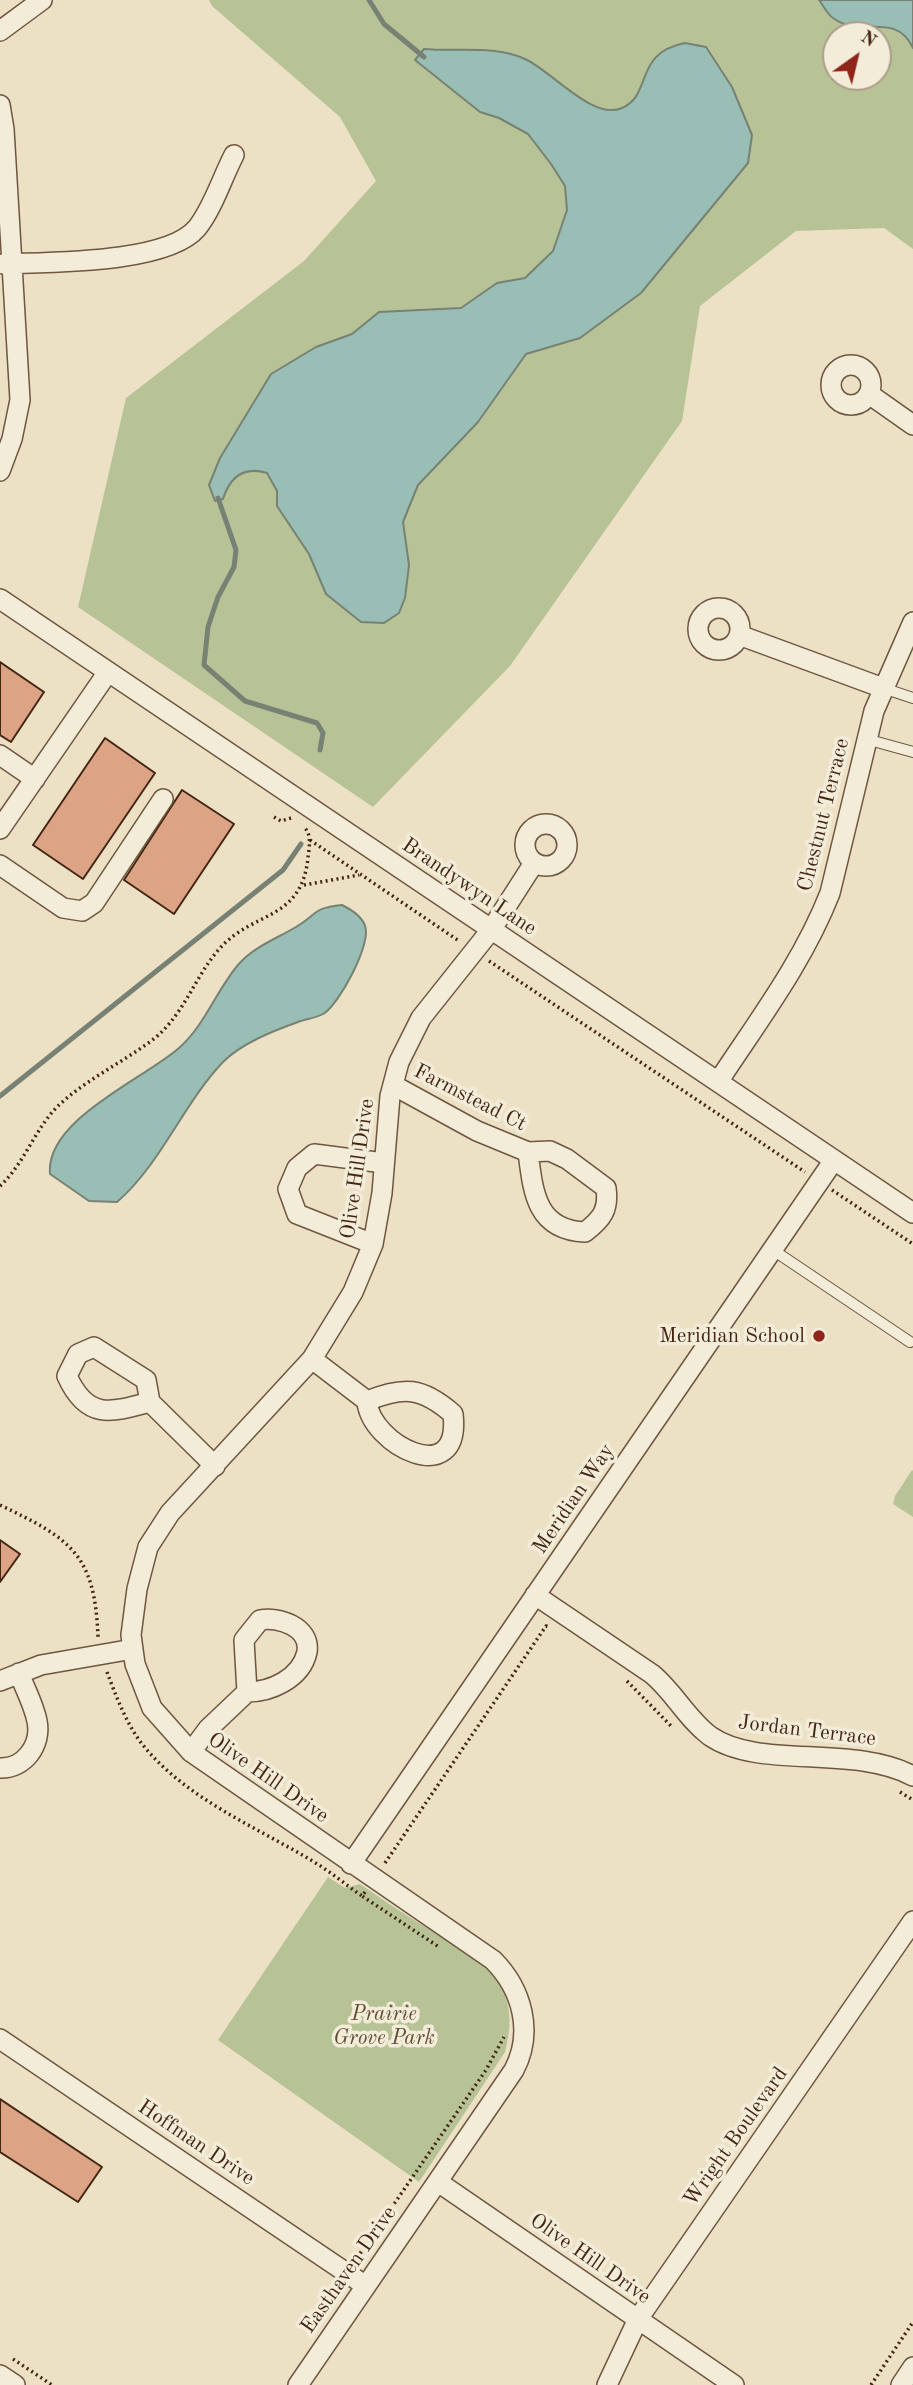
<!DOCTYPE html>
<html>
<head>
<meta charset="utf-8">
<style>
	body { margin:0 }
	#map { position:relative; width:913px; height:2385px; overflow:hidden; background:#ede1c5; font-family:"Old Standard TT",serif }
	canvas { display:block }
	.north { position:absolute; left:822px; top:21px; width:70px; height:70px; box-sizing:border-box; background:#f3ecd9; border:2px solid #ad9d8a; border-radius:50%; rotate:34deg; font-size:19px; font-weight:700; line-height:28px; text-align:center; color:#442713 }
	.north::after { content:''; display:block; margin:auto; width:24px; height:32px; background:#8f2418; clip-path:polygon(50% 0,100% 100%,50% 72%,0 100%) }
</style>
</head>
<body>
<div id="map">
<canvas width="913" height="2385"></canvas>
<div class="north">N</div>
</div>
<script>
const context = document.querySelector('canvas').getContext('2d');
context.lineJoin = 'round';
function fillPath(path, color) {
  context.fillStyle = color;
  context.fill(path, 'evenodd');
}
function trace(path, color, width, dash) {
  context.strokeStyle = color;
  context.lineWidth = width;
  context.lineCap = dash ? 'butt' : 'round';
  context.setLineDash(dash || []);
  context.stroke(path);
}
function drawText(font, color, halo, rows, align = 'center') {
  context.font = font + ' "Old Standard TT",serif';
  context.lineWidth = 7;
  context.setLineDash([]);
  context.textBaseline = 'middle';
  context.strokeStyle = halo;
  context.fillStyle = color;
  for (const [text, x, y, turn = 0] of rows) {
    context.save();
    context.translate(x, y);
    context.rotate((+turn || 0) * Math.PI / 180);
    context.textAlign = isNaN(turn) ? turn : align;
    if (halo) context.strokeText(text, 0, 0);
    context.fillText(text, 0, 0);
    context.restore();
  }
}
const green = new Path2D(`
	M209 0H913V249L884 228 796 231 700 306 682 421 510 666 373 807 78 607 126 398 304 261 376 181 340 117 212 6ZM836 35H878V77H836Z
	M912 1470 913 1471V1517L893 1504 895 1496Z
	M328 1877 345 1888 360 1884C381 1898 402 1913 424 1926 477 1957 525 1980 505 2052L419 2182 218 2040Z`);
const water = new Path2D(`
	M819 0H913V48C895 10 861 39 833 18 828 15 823 5 819 0Z
	M685 43 706 47 732 87 752 135 748 163 641 293 580 338 526 354 478 422 418 485 403 522 409 565 405 598 399 613 384 623 361 622 326 594 309 554 277 506V491L267 473C244 466 230 477 223 499L215 501 209 485 220 458 271 374 316 347 352 334 379 312 461 308 497 283 525 278 553 251 567 210 565 186 551 164 528 134 499 118 480 112 415 60 424 49C457 52 495 45 525 59 552 71 593 121 622 108 653 95 633 53 685 43Z
	M342 905C350 909 362 916 365 926 372 943 339 1005 323 1014 316 1018 306 1019 298 1022 273 1031 242 1043 223 1062 183 1104 161 1164 117 1202L89 1201 50 1174C45 1120 144 1079 179 1048 205 1025 216 991 238 965 253 947 276 939 296 927 318 914 312 908 342 905Z`);
const stream = new Path2D(`
	M369 0 384 24 424 57
	M218 498 236 550 234 567 218 597 208 627 204 665 245 701 317 723 323 733 320 750
	M0 1096 283 870 301 844`);
const building = new Path2D(`
	M0 662 44 692 11 742 0 735Z
	M105 738 155 773 83 879 33 845Z
	M182 790 234 824 174 914 124 880Z
	M0 1540 20 1554 0 1582Z
	M0 2099 102 2167 78 2202 0 2152Z`);
const path = new Path2D(`
	M274 817 281 821 291 818
	M310 840 459 941
	M304 885 359 875
	M489 961 805 1172
	M0 1186C25 1163 35 1128 59 1105 88 1078 124 1062 155 1038 185 1013 195 976 220 948 255 910 301 921 308 858 309 848 312 836 305 828
	M832 1190 913 1244
	M0 1505C71 1539 95 1554 98 1637
	M107 1672C116 1696 126 1723 142 1744 186 1799 255 1826 314 1862 331 1872 346 1885 362 1896
	M627 1681 673 1728
	M900 1792 913 1800
	M385 1863 546 1626 549 1627
	M365 1892 362 1896 439 1947
	M357 2258 486 2070 504 2037
	M13 2359 52 2385
	M871 2385 913 2322`);
const lane = new Path2D(`
	M883 688 913 698
	M866 739 913 752
	M773 1250 910 1342`);
const street = new Path2D(`
	M0 31 42 0
	M0 105 4 129 20 400 12 439 0 471
	M3 264C48 262 167 264 197 228 213 208 222 178 234 155
	M831 385a20 20 0 1 1 40 0a20 20 0 1 1-40 0Z
	M869 394 913 425
	M0 599 913 1213
	M698 629a21 21 0 1 1 42 0a21 21 0 1 1-42 0Z
	M739 635 883 688
	M0 755 35 779
	M525 845a21 21 0 1 1 42 0a21 21 0 1 1-42 0Z
	M0 829 108 672
	M0 865 63 908 82 911 94 903 163 799
	M718 1082C758 1021 803 962 830 893L874 711 913 622
	M393 1085 477 1131 528 1152 550 1151 567 1159 606 1188C609 1210 602 1219 585 1232 536 1230 533 1192 528 1152
	M373 1244 297 1214 288 1189 297 1168 314 1154 384 1163
	M312 1359 367 1401C370 1445 462 1491 453 1414 422 1387 404 1386 367 1401
	M150 1402C110 1413 87 1420 67 1376L78 1354 94 1347 146 1380 150 1402 215 1466
	M535 1595 652 1674C674 1692 687 1719 710 1736 759 1770 852 1744 913 1776
	M0 1681 41 1665 133 1649
	M191 1752 208 1729 247 1692C270 1692 301 1679 307 1652 311 1627 278 1616 260 1620L244 1640 247 1692
	M0 1768C24 1769 42 1745 37 1721 34 1705 25 1689 19 1673
	M351 1864 834 1160
	M0 2039 366 2286
	M438 2182 734 2385
	M0 2375 15 2385
	M298 2385 514 2070C534 2032 522 1989 493 1960L191 1752 152 1708 135 1664 131 1635 137 1589 148 1547 170 1513 312 1359 353 1292 373 1244 382 1193 390 1096 399 1062 421 1018 491 930 534 863
	M607 2385 638 2319 913 1921
	M901 2385 913 2367`);
const markers = [
	[819,1336,7,"#8f2418"]
];
const streetNames = [
	["Chestnut Terrace",824,815,-76],
	["Brandywyn Lane",469,887,34],
	["Farmstead Ct",470,1098,27],
	["Olive Hill Drive",358,1169,-82],
	["Meridian Way",574,1499,-56],
	["Jordan Terrace",807,1731,7],
	["Olive Hill Drive",268,1778,35],
	["Wright Boulevard",736,2137,-55],
	["Hoffman Drive",196,2143,34],
	["Olive Hill Drive",590,2259,35],
	["Easthaven Drive",349,2270,-55]
];
const poiNames = [
	["Meridian School",805,1336]
];
const parkNames = [
	["Prairie",384,2014],
	["Grove Park",384,2038]
];
fillPath(green, '#b7c396');
fillPath(water, '#99beb5');
trace(water, '#778274', 2);
trace(stream, '#778274', 5);
fillPath(building, '#dda385');
trace(building, '#442713', 2);
trace(lane, '#6e5640', 12);
trace(street, '#6e5640', 22);
trace(path, '#442713', 3.5, [2, 3.5]);
trace(lane, '#f3ecd9', 10);
trace(street, '#f3ecd9', 19);
for (const [x, y, r, color] of markers) {
  const dot = new Path2D();
  dot.arc(x, y, r, 0, 2 * Math.PI);
  context.fillStyle = color;
  context.fill(dot);
  trace(dot, '#f3ecd9', 2.5);
}
drawText('21px', '#442713', '#f3ecd9', streetNames);
drawText('21px', '#442713', '#f3ecd9', poiNames, 'right');
drawText('italic 21px', '#614e34', '#f3ecd9', parkNames);
</script>
</body>
</html>
